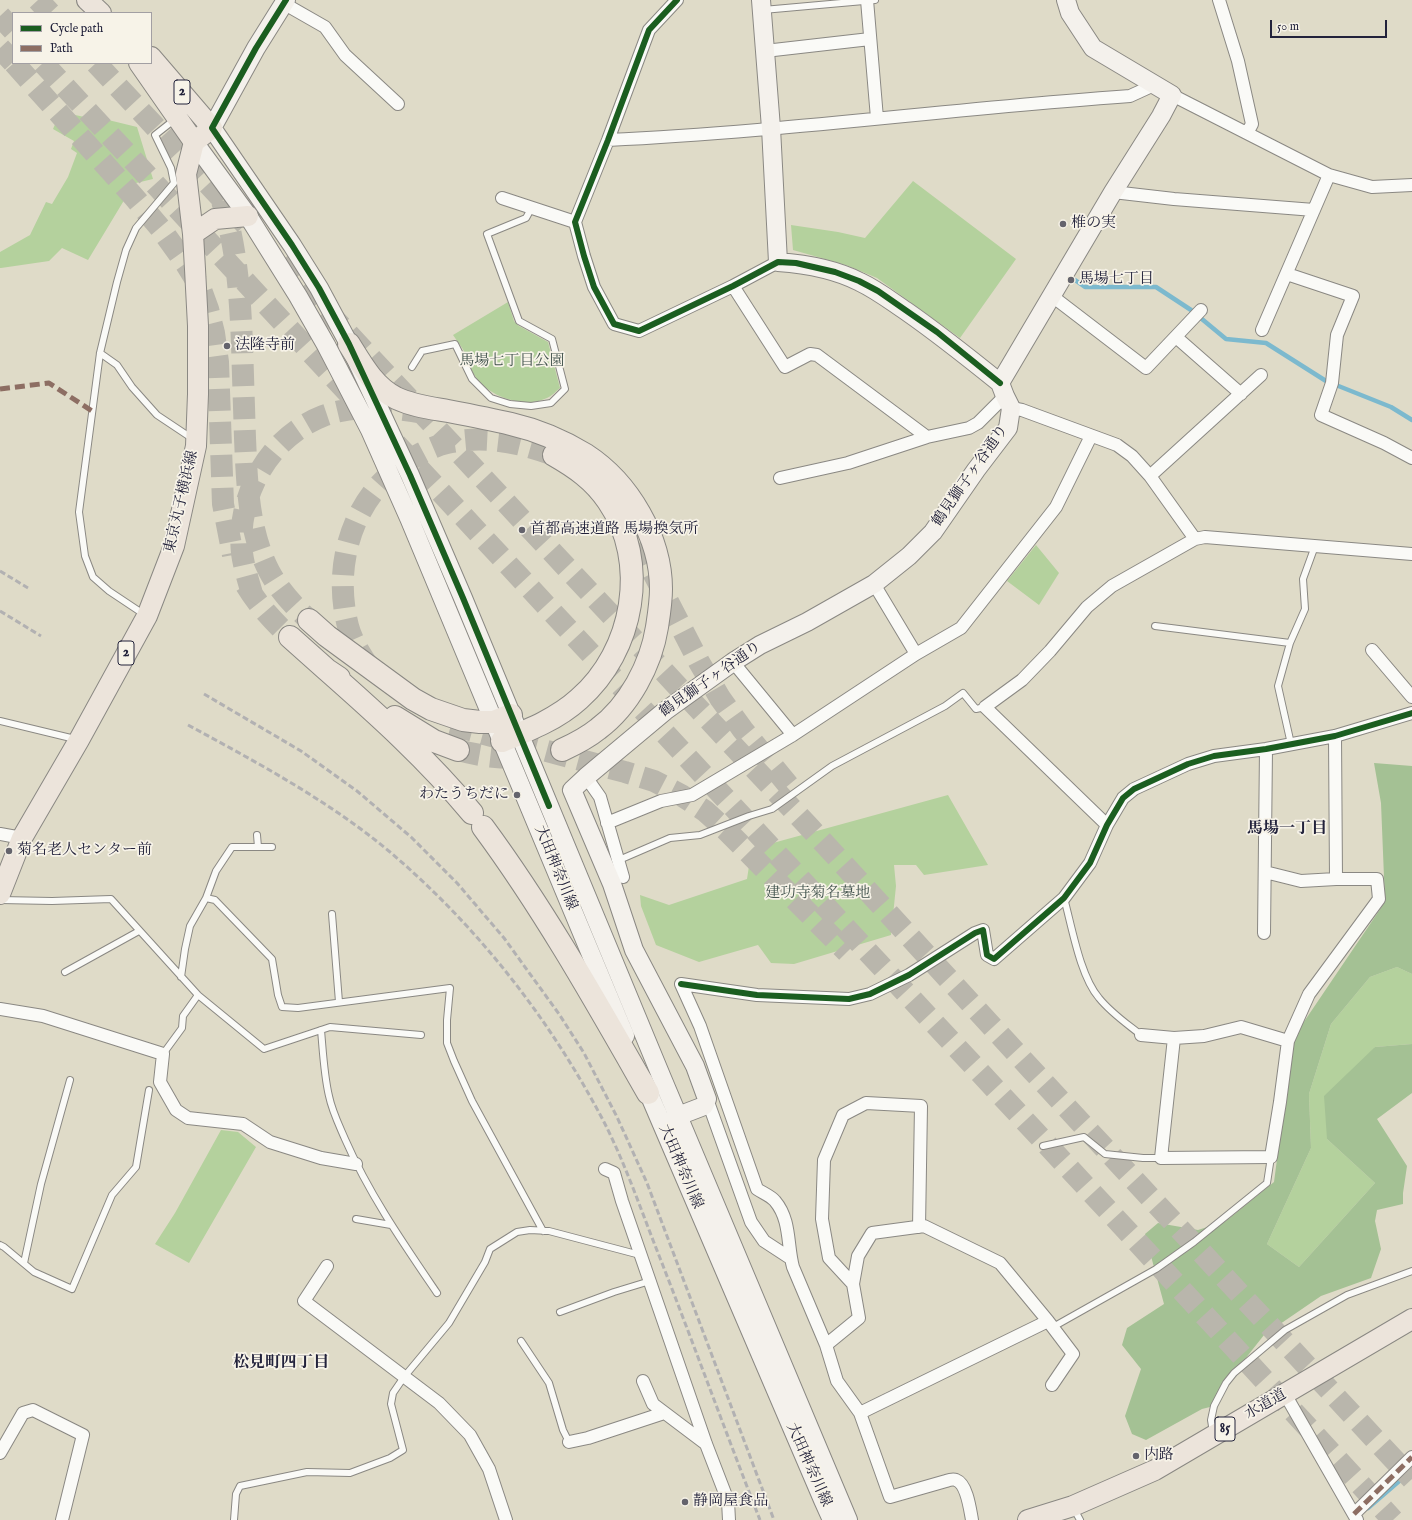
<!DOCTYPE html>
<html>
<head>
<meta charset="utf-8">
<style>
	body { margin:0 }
	#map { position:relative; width:1412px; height:1520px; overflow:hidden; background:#dfdbc8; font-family:"IM FELL English",serif }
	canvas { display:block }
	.legend { position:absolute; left:12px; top:12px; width:140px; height:52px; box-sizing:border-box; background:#f7f3e8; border:1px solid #a29fa3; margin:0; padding:5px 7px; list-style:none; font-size:12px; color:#22223b }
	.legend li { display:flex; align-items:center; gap:8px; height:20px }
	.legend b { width:20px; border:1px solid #a29fa3 }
	.scale { position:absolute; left:1270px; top:20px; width:117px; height:18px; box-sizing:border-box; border:2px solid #22223b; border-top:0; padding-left:5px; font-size:12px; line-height:14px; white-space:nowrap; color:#22223b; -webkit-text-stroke:3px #f7f3e8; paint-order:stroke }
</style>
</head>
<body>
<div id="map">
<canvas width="1412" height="1520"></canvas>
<ul class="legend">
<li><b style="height:5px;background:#1b5e20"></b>Cycle path</li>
<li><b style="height:5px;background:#8d6e63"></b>Path</li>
</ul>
<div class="scale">50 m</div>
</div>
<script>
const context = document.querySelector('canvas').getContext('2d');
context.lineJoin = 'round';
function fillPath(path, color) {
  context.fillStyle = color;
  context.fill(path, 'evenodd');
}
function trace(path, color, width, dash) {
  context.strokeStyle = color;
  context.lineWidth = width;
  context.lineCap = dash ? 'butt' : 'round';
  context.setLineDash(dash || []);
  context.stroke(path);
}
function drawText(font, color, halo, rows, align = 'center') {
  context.font = font + ' "IM FELL English","Noto Serif JP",serif';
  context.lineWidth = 3.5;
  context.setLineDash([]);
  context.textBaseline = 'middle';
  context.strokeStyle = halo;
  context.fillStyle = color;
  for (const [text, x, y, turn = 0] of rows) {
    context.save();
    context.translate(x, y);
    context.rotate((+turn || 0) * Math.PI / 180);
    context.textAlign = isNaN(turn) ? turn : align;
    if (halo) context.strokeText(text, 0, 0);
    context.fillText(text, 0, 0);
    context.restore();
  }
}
const green = new Path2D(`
	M60 113 73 118 75 115 94 119 96 117 137 127 153 179 136 183 134 190 128 189 123 202 88 260 62 248 49 261 1 268H0V252L30 235 46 202 52 204 68 177 77 153 71 149 74 141 53 129Z
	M913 181 1016 259 960 338 877 278 846 265 793 250 791 225 838 232 865 238Z
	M508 302 514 321 519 326 548 342 560 388C556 391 552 396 547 398 525 409 488 397 475 376 470 369 469 360 465 353 462 347 457 341 453 335Z
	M1036 545 1059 573 1039 605 1007 581Z
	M948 795 988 865 924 875 916 865H894L896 886 891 935 794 964 771 963 758 945 699 962 656 945 641 906 640 895 669 905 747 879 749 866 765 863 762 846Z
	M1397 967 1412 974V1044L1375 1047 1327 1139 1375 1183 1299 1267 1267 1244 1311 1148 1309 1094 1331 1024 1370 977Z
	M221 1130 238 1132 256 1147 189 1263 155 1244 175 1213Z`);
const forest = new Path2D(`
	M1374 763 1412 766V974L1397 967 1370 977 1331 1024 1309 1094 1311 1148 1267 1244 1299 1267 1375 1183 1327 1139 1324 1096 1375 1047 1412 1044V1093L1377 1119 1407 1166 1403 1193V1204L1377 1210 1375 1221 1381 1249 1371 1278 1321 1296 1264 1335 1234 1373 1214 1406 1202 1409 1146 1440 1132 1434 1125 1416 1141 1369 1122 1345 1127 1328 1164 1304 1145 1234 1158 1223 1198 1230 1226 1221 1274 1182 1293 1038 1385 902 1381 803Z`);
const stream = new Path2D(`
	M1075 280 1085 287H1156L1191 310 1226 339 1266 343 1326 381 1391 407 1412 420
	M1368 1508 1412 1470`);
const highwayTunnel = new Path2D(`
	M38 0 50 13
	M0 16 13 30
	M0 48 13 62
	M14 63 134 197 161 229 186 264 200 287 208 309 214 333 218 362 223 504 233 555
	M43 63 352 397
	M96 63 250 229
	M222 201C237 247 240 296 242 344 243 376 244 407 245 438 247 483 248 530 269 571 279 590 293 605 309 620
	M281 262 811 829 1031 1069 1412 1479
	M396 444 1130 1234 1393 1520
	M623 514 699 662 720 698 743 730 789 786
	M246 585C258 605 273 621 290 637
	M253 597C249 583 244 568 242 553 236 496 269 437 323 416 355 404 390 407 423 413
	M370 668C361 656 352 641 348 626 332 564 353 495 408 461 420 454 433 446 447 443 485 435 518 442 554 455
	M451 725 625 772 654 781 681 795 705 811 726 830 847 952
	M458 750C483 757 504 759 530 757`);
const lane = new Path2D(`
	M763 10 875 0
	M100 353 117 365 132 387 157 415 193 439
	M412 367 422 351 455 344 472 379 491 398 510 404 531 406 551 403 565 389 552 339 519 321 487 234 526 218 532 207
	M145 615 109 591 93 577 85 556 79 512 100 353 117 282 126 250 136 228 174 183 171 168 155 135 174 120
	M1155 626 1290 643
	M0 721 75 739
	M1291 744 1278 686 1290 643 1305 609 1303 579 1315 546
	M257 835 258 847
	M619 860 670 838 700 835 749 816 772 809 832 766 945 706 963 693 976 709 985 707
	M206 898 216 871 232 847H272
	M1064 898C1072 927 1080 976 1099 998 1111 1013 1126 1023 1141 1035
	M0 900 52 901 111 899 198 995 264 1049 330 1027 421 1035
	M332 914 339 1002
	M65 972 139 931
	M181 977 185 949 190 926 206 898 215 900 272 959 278 995 282 1007 298 1008 450 988 447 1020V1043L454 1061 472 1101 543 1231
	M321 1030C323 1052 324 1075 329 1096 332 1111 339 1125 345 1139 369 1194 403 1243 437 1293
	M163 1054 182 1028 183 1016 198 995
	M1043 1146 1084 1137 1105 1154 1143 1158H1161
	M356 1219 391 1225
	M0 1245 4 1247 34 1272 72 1289 112 1195 136 1167 149 1090
	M24 1263 41 1184 70 1080
	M560 1312 614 1292 650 1281
	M1053 1327 1156 1269 1194 1242 1267 1183 1271 1157
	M521 1341 549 1383 563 1430 569 1442
	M1213 1432 1211 1420 1214 1406 1226 1383 1234 1373 1285 1330 1347 1295 1412 1271
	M1074 1509 1080 1520
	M234 1520 236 1494 240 1486 307 1472 350 1473 390 1458 403 1450 391 1404 393 1393 404 1377 449 1323 485 1262 490 1249 517 1232 530 1230 549 1231 640 1255`);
const street = new Path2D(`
	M677 0 649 30 608 140 575 222 584 256 594 287 614 324 639 331 733 286 778 262
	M867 0 877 118
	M1219 0 1238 61 1252 124 1247 133
	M283 3 325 27 345 55 398 104
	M765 51 870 39
	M1172 95 1329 175 1372 187 1412 185
	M608 140C783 132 956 108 1130 96L1154 85
	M1113 192 1174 199 1314 210
	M502 198 575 222
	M1287 274 1353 296 1337 335 1332 383 1321 415 1384 443 1412 458
	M733 286 785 367 810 354 817 355 927 437
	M1052 296 1146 368 1201 310
	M1262 330 1329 175
	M1176 337 1241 394
	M1011 408 1022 410 1117 445 1132 456 1150 476 1195 539
	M1150 476 1261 375
	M780 478 848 463 927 437 969 428 978 423 1005 396
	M874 584 916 654
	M1372 650 1412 697
	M733 662 793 735
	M1335 736 1336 879
	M586 777 600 797 623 877
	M607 823 661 801 692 795 793 735 916 654 961 628 1056 507 1091 436
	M1107 825 985 707 1022 680 1050 651 1087 607 1112 586 1195 539 1205 537 1412 554
	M0 834 22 838
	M1264 933 1266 749
	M681 984 757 995 849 999 870 994 909 975 975 933 983 930 987 955 994 959 1064 898 1090 863 1107 825 1123 798 1134 789 1188 764 1214 756 1266 749 1335 736 1412 713
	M681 984 700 1026 757 1189C763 1193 771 1196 775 1201 791 1220 787 1245 793 1267L826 1345 837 1381 860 1413 890 1497 946 1481C949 1480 953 1479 956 1480 967 1484 970 1509 972 1520
	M0 1009 43 1016 163 1054 160 1082 176 1110 188 1118 243 1124 270 1142 321 1158 356 1164
	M1141 1035 1174 1038 1204 1036 1241 1027 1288 1041
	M1174 1038 1161 1158 1271 1157 1280 1102 1288 1041 1309 994 1379 899 1377 879H1336L1301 881 1265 872
	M707 1099 751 1222 764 1241 790 1258
	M605 1169 614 1173 622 1201 706 1444 728 1501 729 1520
	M327 1266 304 1301 439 1403 470 1435 489 1469 506 1520
	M853 1284 829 1258 822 1219 824 1160 843 1115 866 1103 921 1106 919 1227
	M826 1345 859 1318 853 1284 858 1256 872 1233 924 1226 1000 1263 1048 1321 1073 1354 1052 1385
	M643 1381 653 1404 706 1444
	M1285 1394 1357 1520
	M860 1413 1048 1321
	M569 1442 588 1438 664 1413
	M0 1453 23 1413 33 1410 83 1435 62 1520
	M1354 1514 1412 1457`);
const secondary = new Path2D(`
	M286 0 256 48 212 128 292 245 319 288 349 344 410 475 463 598 662 1078 848 1520
	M761 0 771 128 778 262C805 264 835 269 860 282 877 290 891 301 906 311 939 334 969 358 1000 383
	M194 142 248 216 298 296 326 345 370 430 409 518 625 1036
	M643 1080 823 1500 832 1520
	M678 1116 704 1106 707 1099 695 1066 634 950 612 884 572 790 586 777 665 711 733 662 760 645 807 622 874 584 909 556 933 532 976 470 1008 428 1011 408 1005 396 1000 383 1113 192 1161 116 1172 95 1093 48 1070 13 1066 0`);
const primary = new Path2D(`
	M87 0 101 13
	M139 63 194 142
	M193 234 215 219 248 216
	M0 894 22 838 79 740 147 616 174 546 196 446 198 394V326L195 269 193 234 186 174 194 142 212 128 151 57
	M1028 1520 1073 1506 1155 1470 1412 1319`);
const highway = new Path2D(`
	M349 344C362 365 374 387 396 398 413 406 431 408 448 411 469 415 490 419 511 424 537 430 563 441 586 455 629 483 661 538 661 589 661 602 659 614 657 627 651 665 629 706 598 729 587 738 575 744 562 750
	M309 620 327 636 413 699 431 709 463 720 480 722H494L511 715
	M290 637 327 670 339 678
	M327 670C378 715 428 760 472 813
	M395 717 434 741 458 750
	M502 741C529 730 557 719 579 699 634 651 650 562 608 501 594 480 575 467 554 455
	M483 827C545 911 596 1002 648 1093`);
const rail = new Path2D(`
	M0 571 28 588
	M0 611 41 636
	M204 694 301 751 357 791 411 837 457 883 504 938 559 1014 584 1053 617 1117 647 1183 774 1520
	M188 725C258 763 329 801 390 852 478 927 550 1019 604 1122 626 1165 642 1213 660 1258 694 1345 726 1433 760 1520`);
const quiet = new Path2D(`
	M0 389 49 383 92 411
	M1354 1514 1412 1457`);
const cycleway = new Path2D(`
	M286 0 256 48 212 128 292 245 319 288 349 344 410 475 463 598 549 806
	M677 0 649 30 608 140 575 222 584 256 594 287 614 324 639 331 733 286 778 262 796 263 835 272 859 281 878 291 937 332 1000 383
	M681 984 757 995 849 999 870 994 909 975 975 933 983 930 987 955 994 959 1064 898 1090 863 1107 825 1123 798 1134 789 1188 764 1214 756 1266 749 1335 736 1412 713`);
const markers = [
	[1063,224,4,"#64636c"],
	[1071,280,4,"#64636c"],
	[227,346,4,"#64636c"],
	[522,530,4,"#64636c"],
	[517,795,4,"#64636c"],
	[9,851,4,"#64636c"],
	[1136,1456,4,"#64636c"],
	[685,1502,4,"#64636c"]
];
const shields = [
	[182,92,16],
	[126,653,16],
	[1225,1429,20]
];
const shieldNames = [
	["2",182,92],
	["2",126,653],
	["85",1225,1429]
];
const poiNames = [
	["椎の実",1071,224],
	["馬場七丁目",1079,280],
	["法隆寺前",235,346],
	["首都高速道路 馬場換気所",530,530],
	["わたうちだに",509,795,"right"],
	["菊名老人センター前",17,851],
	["内路",1144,1456],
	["静岡屋食品",693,1502]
];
const parkNames = [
	["馬場七丁目公園",512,362],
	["建功寺菊名墓地",818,894]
];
const streetNames = [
	["鶴見獅子ヶ谷通り",971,476,-55],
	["東京丸子横浜線",182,502,-77],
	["鶴見獅子ヶ谷通り",711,680,-35],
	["大田神奈川線",555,868,68],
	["大田神奈川線",680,1167,67],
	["水道道",1266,1405,-30],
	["大田神奈川線",808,1465,66]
];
const neighbourhoodNames = [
	["馬場一丁目",1287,830],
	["松見町四丁目",281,1364]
];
fillPath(green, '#b4d19d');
fillPath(forest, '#a4c194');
trace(stream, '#7cb9ce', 4.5);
trace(highwayTunnel, '#b9b6ac', 22, [22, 11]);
trace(lane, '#8a8883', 8);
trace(street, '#8a8883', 14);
trace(secondary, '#8a8883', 20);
trace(primary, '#8a8883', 22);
trace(highway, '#8a8883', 24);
trace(lane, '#fafaf7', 6);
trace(street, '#fafaf7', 12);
trace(secondary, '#f4f1ec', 18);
trace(primary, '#ece4db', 20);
trace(highway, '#ece4db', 22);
trace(rail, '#b2b1b2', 3, [6, 3]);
trace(quiet, '#8d6e63', 5, [10, 5]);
trace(cycleway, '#1b5e20', 6);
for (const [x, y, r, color] of markers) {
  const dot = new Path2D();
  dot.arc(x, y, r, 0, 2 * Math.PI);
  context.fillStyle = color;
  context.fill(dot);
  trace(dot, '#f7f3e8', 1.5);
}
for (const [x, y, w] of shields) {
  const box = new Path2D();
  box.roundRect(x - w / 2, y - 12, w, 24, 3);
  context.fillStyle = '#f7f3e8';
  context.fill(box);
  trace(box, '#22223b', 1);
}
drawText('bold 14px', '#22223b', null, shieldNames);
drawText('15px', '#22223b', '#f7f3e8', poiNames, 'left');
drawText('15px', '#43544e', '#f7f3e8', parkNames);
drawText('15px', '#22223b', '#f7f3e8', streetNames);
drawText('bold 16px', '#22223b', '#f7f3e8', neighbourhoodNames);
</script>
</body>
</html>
